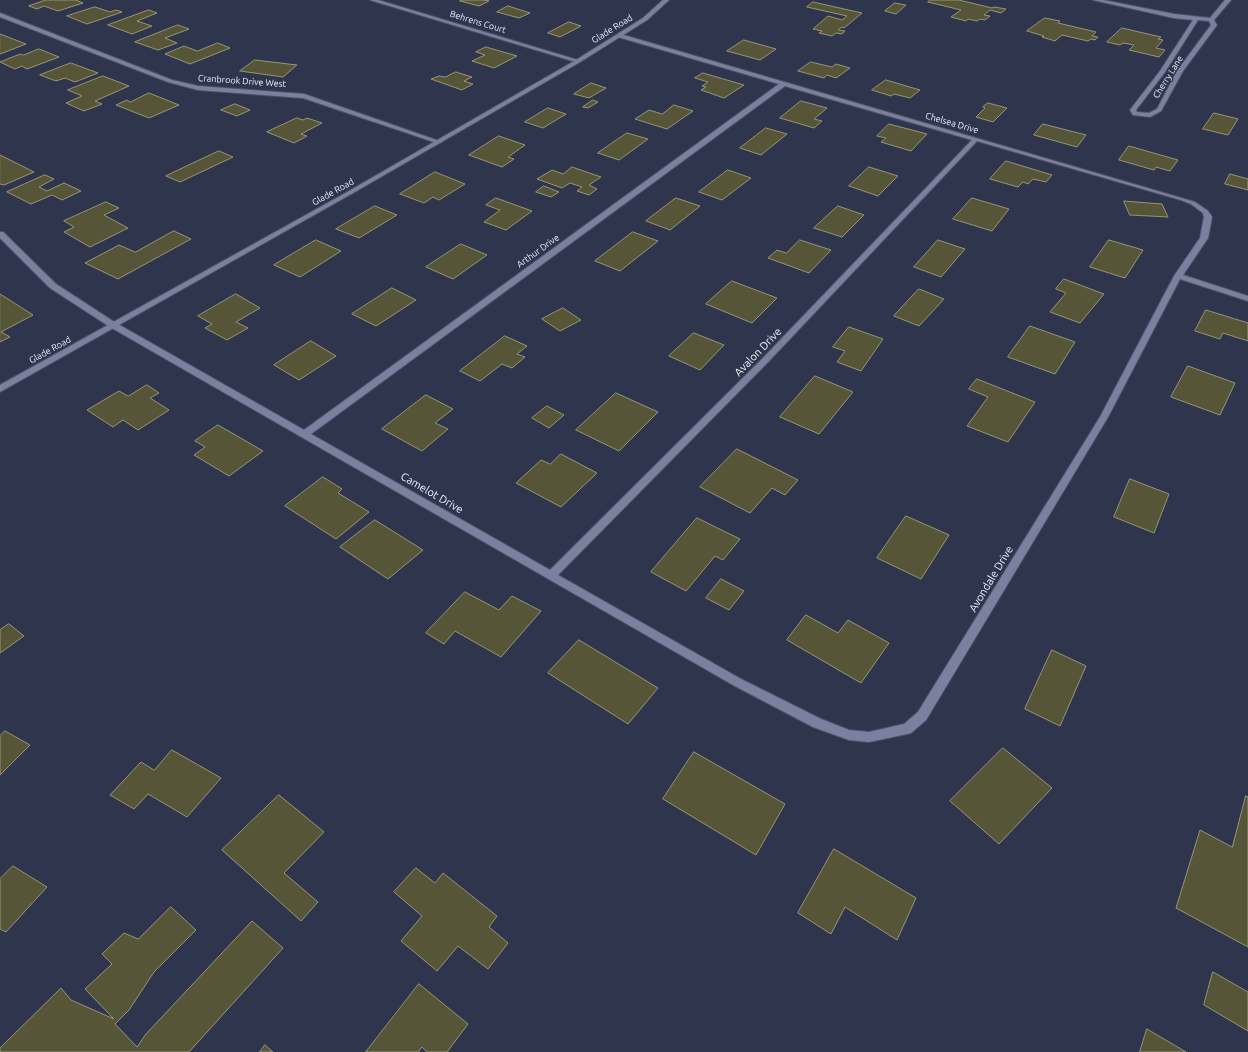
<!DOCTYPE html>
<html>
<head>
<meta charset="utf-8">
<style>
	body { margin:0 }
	canvas { display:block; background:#30354e }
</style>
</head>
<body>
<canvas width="1248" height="1052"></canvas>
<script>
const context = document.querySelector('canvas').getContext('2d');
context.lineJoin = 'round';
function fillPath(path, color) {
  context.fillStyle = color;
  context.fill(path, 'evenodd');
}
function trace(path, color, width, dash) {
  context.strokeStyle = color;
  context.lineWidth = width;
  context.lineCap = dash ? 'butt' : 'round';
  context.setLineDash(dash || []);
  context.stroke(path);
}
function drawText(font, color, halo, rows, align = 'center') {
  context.font = font + ' Ubuntu,sans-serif';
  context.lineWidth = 3;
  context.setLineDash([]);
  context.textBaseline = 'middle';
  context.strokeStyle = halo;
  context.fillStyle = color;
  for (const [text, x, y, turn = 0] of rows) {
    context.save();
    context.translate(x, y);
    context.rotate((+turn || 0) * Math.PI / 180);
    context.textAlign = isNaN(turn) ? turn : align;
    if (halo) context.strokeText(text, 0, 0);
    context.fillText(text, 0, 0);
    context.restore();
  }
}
const building = new Path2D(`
	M46 0H76L83 3 58 11 44 6 37 9 29 6Z
	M462 0H484L489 1 479 6 460 1Z
	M931 0H959L992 8 994 7 1006 9 1001 13 990 10 984 15 990 16 985 20 980 19 977 21 968 19 966 21 951 17 961 10 928 2Z
	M813 2 862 13 844 28 842 27 838 30 845 31 842 34 836 33 832 36 819 33 822 31 813 29 828 16 842 20 847 16 807 7Z
	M895 3 906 5 896 14 885 11Z
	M508 6 530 13 519 18 497 12Z
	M95 7 110 12 116 10 122 12 87 24 67 16Z
	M149 10 157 13 137 21 152 26 132 34 108 25Z
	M1045 18 1060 21 1058 23 1096 32 1092 36 1098 37 1095 40 1091 39 1088 41 1062 35 1055 41 1042 37 1044 36 1027 31Z
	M569 22 581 26 560 37 548 33Z
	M178 25 189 29 165 38 177 43 158 50 135 42Z
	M1122 28 1161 37 1158 39 1163 40 1156 48 1165 50 1159 57 1129 50 1134 45 1123 43 1120 45 1107 42Z
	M0 34 26 44 0 54Z
	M744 40 776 49 760 60 727 51Z
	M218 43 230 48 190 64 165 54 184 46 197 51Z
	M486 47 517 56 494 68 472 61 485 55 476 52Z
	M39 49 59 57 27 69 22 66 15 69 0 62 20 54 23 55Z
	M255 60 297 65 283 77 240 71Z
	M811 62 832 67 836 64 850 68 836 78 827 75 824 78 798 71Z
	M71 63 98 73 75 82 65 78 56 81 40 75Z
	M456 72 472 77 464 81 473 84 462 90 431 79 439 76 445 77Z
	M703 73 744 85 724 98 701 90 706 87 702 86 708 82 695 78Z
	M103 76 129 86 95 101 102 104 84 111 66 103 82 96 68 90Z
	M886 80 920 90 910 98 894 94 891 96 872 90Z
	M591 83 606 88 589 98 574 94Z
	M149 93 179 105 149 118 116 105 127 100 130 102Z
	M593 100 598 102 588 108 583 107Z
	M801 101 827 108 814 119 822 121 814 128 780 118Z
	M988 103 1007 108 993 122 976 117 985 108 983 107Z
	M235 104 250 110 237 116 221 110Z
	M674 105 693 111 667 129 635 119 649 110 662 114Z
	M548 108 566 114 543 128 525 122Z
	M1214 113 1238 119 1228 135 1203 129Z
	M297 118 303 120 307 118 322 123 301 134 307 136 294 143 267 132Z
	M889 124 927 134 911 151 881 142 886 138 877 136Z
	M1043 124 1086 135 1077 147 1034 135Z
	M766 128 787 134 761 155 740 148Z
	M627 133 648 139 619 160 598 153Z
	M499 136 525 145 508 157 514 159 502 167 469 155Z
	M1129 146 1178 160 1170 171 1156 167 1154 170 1119 160Z
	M219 151 233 157 180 182 166 176Z
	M0 155 34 172 4 185 0 184Z
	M1006 161 1052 175 1046 182 1033 179 1028 184 1023 182 1018 187 990 179Z
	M572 167 601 177 589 185 597 189 589 195 577 191 582 187 570 183 562 188 537 179 552 170 563 174Z
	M869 167 898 176 878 196 849 186Z
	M728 170 751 178 722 200 699 192Z
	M435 172 465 184 439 200 433 197 424 203 400 194Z
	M1230 174 1248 179V190L1225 184Z
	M45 175 54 179 39 187 47 191 64 183 81 191 62 200 52 195 31 204 7 192Z
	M544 186 559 192 551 197 536 192Z
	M496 198 532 211 506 230 484 222 500 210 486 205Z
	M676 198 700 206 670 230 646 221Z
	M972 198 1009 209 992 231 953 219Z
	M1124 201 1162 204 1168 217 1130 215Z
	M106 202 119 208 104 215 128 228 90 247 64 232 74 227 64 221Z
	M375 206 397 215 359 238 336 229Z
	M838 206 864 215 842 237 814 228Z
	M174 231 191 239 118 279 85 263 119 245 135 252Z
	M633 232 658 241 620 271 595 261Z
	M316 240 341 251 300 277 274 265Z
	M800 240 831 250 809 273 768 258 777 250 786 253Z
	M938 240 965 249 941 277 914 267Z
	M1109 240 1143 250 1125 278 1090 267Z
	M461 244 487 255 453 279 426 267Z
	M1064 279 1104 294 1080 323 1050 312 1066 293 1056 289Z
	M732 281 777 298 752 323 706 304Z
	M392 288 416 300 376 326 352 314Z
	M919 289 944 299 919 326 894 316Z
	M0 294 33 315 1 332 10 337 0 342Z
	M236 294 260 308 236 322 248 328 227 340 205 328 212 324 198 316Z
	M563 308 581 320 560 331 542 319Z
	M1206 310 1248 323V341L1223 333 1220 339 1195 331Z
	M1030 326 1075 342 1055 374 1008 357Z
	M849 327 883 339 861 371 837 362 845 351 833 347Z
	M694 333 724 345 700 370 669 356Z
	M505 336 527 346 517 354 525 357 512 368 502 364 480 381 460 371Z
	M311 341 336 356 299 380 274 365Z
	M1188 366 1235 383 1220 415 1171 397Z
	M815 376 853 392 819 434 780 417Z
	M977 379 1035 402 1008 442 967 426 988 397 969 389Z
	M147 385 159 393 150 398 169 410 138 430 123 420 113 427 87 410 119 391 128 396Z
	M616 393 658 412 619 451 576 430Z
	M426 395 453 409 435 423 448 429 422 451 382 429Z
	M547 406 564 415 549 428 532 418Z
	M218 425 263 451 229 476 194 455 205 447 195 441Z
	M737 449 798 480 785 495 772 488 750 513 700 487Z
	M561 454 597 473 561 507 516 483 541 460 550 464Z
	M323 477 342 489 338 493 369 512 336 539 285 506Z
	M1130 479 1169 494 1154 533 1114 517Z
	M906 516 949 535 921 579 877 558Z
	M697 518 740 539 723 560 715 556 686 591 651 572Z
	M375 520 423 550 388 579 340 547Z
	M721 579 744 591 729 610 706 598Z
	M465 592 499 610 512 596 541 611 501 657 455 631 444 644 426 633Z
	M806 615 838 633 848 620 889 643 861 683 787 640Z
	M9 624 24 636 0 653V630Z
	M579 640 658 688 628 724 548 673Z
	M1052 650 1086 666 1060 726 1025 709Z
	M5 731 30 745 0 775V736Z
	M1003 748 1052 788 999 844 950 801Z
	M172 750 221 778 187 817 148 794 134 809 110 795 141 762 154 770Z
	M694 752 785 804 756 855 663 799Z
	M279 795 324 832 284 873 318 902 301 921 222 850Z
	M1246 796 1248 797V947L1176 908 1200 830 1232 847Z
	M834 849 916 898 897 940 845 907 831 934 798 913Z
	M13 866 47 887 6 932 0 929V879Z
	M416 868 435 883 443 873 497 916 489 927 508 943 488 969 458 946 437 971 401 941 422 916 394 892Z
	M171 907 196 930 154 972 129 1010 115 1024 137 1047 146 1034 252 921 283 948 189 1052H0V1048L61 988 71 1000 114 1019 85 989 112 964 102 954 124 933 138 939Z
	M1213 972 1248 992V1031L1204 1005Z
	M419 984 468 1024 447 1052H427L422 1047 418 1052H366Z
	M1147 1029 1186 1052H1140Z
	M265 1045 273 1052H260Z`);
const minor = new Path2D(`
	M370 0H378L581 61 576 62Z
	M1093 0H1103L1174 14 1210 18 1225 0H1231L1214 20 1217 25 1183 71 1161 111 1150 117 1133 115 1130 110 1160 71 1193 20 1174 18ZM1198 20 1209 21 1211 25 1177 71 1157 109 1149 113 1137 112 1136 110 1165 72Z
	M0 13 172 80 198 86 304 94 442 142 437 143 303 98 198 90 168 82 0 17Z
	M620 34 1195 202 1208 211 1212 217 1208 238 1183 275 1248 296V301L1180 279 1108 417 926 720 911 733 907 734 869 742 849 740 813 727 733 685 110 327 50 288 0 238V232H3L56 284 116 323 304 430 779 84 618 37 617 36ZM785 86 972 140 763 358 550 570 311 434ZM977 141 1181 200 1191 204 1203 213 1204 217 1200 238 1174 276 1100 417 918 712 904 724 869 732 849 730 821 719 741 679 558 575 769 361Z`);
const secondary = new Path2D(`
	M663 0H669L647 20 580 62 353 193 0 392V385L349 191 576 60 643 18Z`);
const farStreetnames = [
	["Behrens Court",478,22,17],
	["Glade Road",612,29,-32],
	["Cherry Lane",1168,77,-58],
	["Cranbrook Drive West",242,81,4],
	["Chelsea Drive",952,123,16],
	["Glade Road",333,192,-29],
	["Arthur Drive",538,251,-36],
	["Glade Road",50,350,-29]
];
const streetNames = [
	["Avalon Drive",758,352,-46],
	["Camelot Drive",432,493,30],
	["Avondale Drive",991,579,-59]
];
fillPath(building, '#575538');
trace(building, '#969575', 1);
trace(minor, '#505368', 2);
trace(secondary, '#505368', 2);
fillPath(minor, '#7a809e');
fillPath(secondary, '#7a809e');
drawText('9px', '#eef1fe', '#30354e', farStreetnames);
drawText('11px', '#eef1fe', '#30354e', streetNames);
</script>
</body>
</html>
